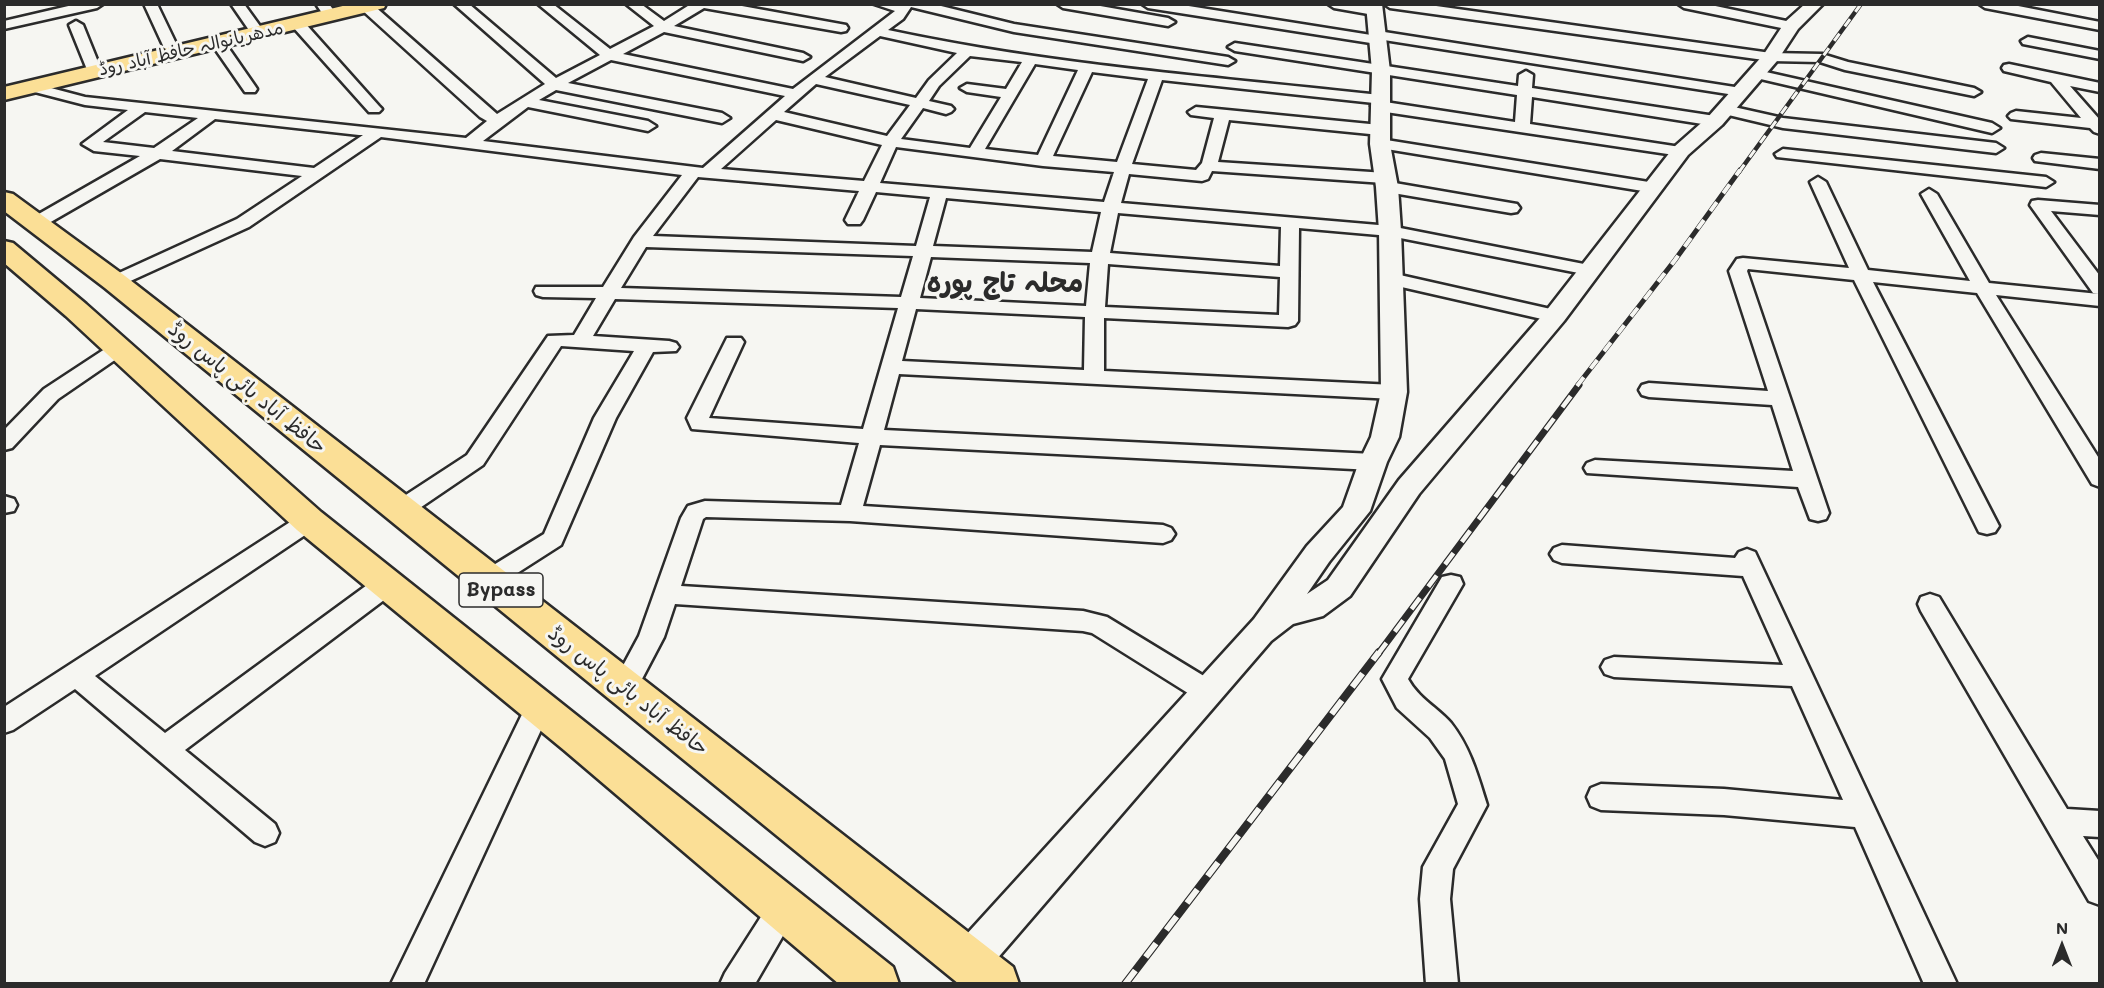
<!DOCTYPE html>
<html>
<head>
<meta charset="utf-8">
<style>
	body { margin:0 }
	#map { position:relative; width:2104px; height:988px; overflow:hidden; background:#f6f6f2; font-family:Mali,sans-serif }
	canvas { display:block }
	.frame { position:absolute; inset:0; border:6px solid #2b2b2b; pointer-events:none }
	.north { position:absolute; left:2032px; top:916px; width:60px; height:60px; -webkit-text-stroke:4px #f6f6f2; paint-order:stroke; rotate:0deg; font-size:16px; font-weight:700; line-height:24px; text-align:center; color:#2b2b2b }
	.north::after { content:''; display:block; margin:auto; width:21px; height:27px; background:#2b2b2b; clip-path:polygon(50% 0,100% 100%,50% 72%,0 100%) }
</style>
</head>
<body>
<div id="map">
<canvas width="2104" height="988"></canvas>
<div class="frame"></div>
<div class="north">N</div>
</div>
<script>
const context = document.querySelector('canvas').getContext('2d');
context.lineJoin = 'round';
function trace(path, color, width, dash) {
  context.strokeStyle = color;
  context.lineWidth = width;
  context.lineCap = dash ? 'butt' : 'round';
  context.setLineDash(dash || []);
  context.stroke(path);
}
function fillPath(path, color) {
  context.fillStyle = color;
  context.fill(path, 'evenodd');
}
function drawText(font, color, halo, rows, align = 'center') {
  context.font = font + ' Mali,"Playpen Sans Arabic",sans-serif';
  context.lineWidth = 6;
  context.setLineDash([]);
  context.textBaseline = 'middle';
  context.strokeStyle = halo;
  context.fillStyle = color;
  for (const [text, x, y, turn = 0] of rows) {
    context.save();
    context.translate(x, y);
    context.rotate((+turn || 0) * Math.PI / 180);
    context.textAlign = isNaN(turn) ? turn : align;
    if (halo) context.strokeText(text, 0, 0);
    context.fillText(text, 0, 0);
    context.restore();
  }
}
const minor = new Path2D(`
	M77 4H103L97 8 4 29V21Z
	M144 4H157L181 54 179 57H169L167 54Z
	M231 4H244L265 33 263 36H253Z
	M316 4H329L338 16 336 19H326Z
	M362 4H372L497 114 545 84 454 4H469L556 78 600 55 538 4H553L610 49 654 26 626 4H641L664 21 691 4H731L846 25 848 28 846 31 841 32 704 8 674 26 803 53 810 57 803 61 664 32 623 54 793 89 895 11 874 4H933L1014 24 1228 57 1235 61 1228 65 1014 32 911 7 903 19 888 30C1050 65 1216 77 1380 95L1387 99 1385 102 1515 122 1517 95 1235 51 1228 47 1235 43 1518 86 1519 75 1526 71 1533 75 1532 88 1715 116 1723 121 1715 126 1532 97 1530 124 1687 148 1689 151 1687 154 1681 156 1379 111 1374 109 1371 106 1374 103 1162 80 1132 164 1196 170 1202 163 1214 118 1191 115 1188 112 1196 107 1380 125 1385 127 1388 130 1385 133 1380 135 1229 120 1218 162 1386 173 1394 178 1389 182 1511 203 1517 204 1520 208 1517 212 1511 213 1387 192 1379 187 1384 183 1212 171 1208 179 1202 181 1129 174 1121 203 1390 226 1589 265 1595 266 1598 270 1595 274 1589 275 1390 236 1299 228 1298 321 1295 325 1288 327 1104 318V371L1394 385 1401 387 1404 392 1401 397 1394 399 899 374 884 430 1373 454 1381 457 1384 462 1381 467 1373 470 880 445 863 506 1163 525 1171 528 1175 534 1171 540 1163 543 850 521 706 517 703 519 681 586 1083 611 1107 617 1217 684 1221 692 1217 700 1208 703 1199 700 1092 633 1083 631 675 604 664 637 633 696 624 699 615 696 611 688 639 636 681 518 688 506 705 501 841 505 859 443 692 429 687 418 727 338H741L744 342 709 418 863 429 898 308 615 299 593 336 669 341 676 343 679 347 676 351 653 352 616 418 561 545 497 586 488 589 479 586 476 580 479 574 544 534 594 418 634 351 561 346 483 465 408 516 400 518 392 516 389 510 392 504 467 455 548 336 574 335 596 298 543 297 536 295 534 291 536 287H603L634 237 682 175 381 137 249 227 115 288 108 286 106 282 108 278 237 219 302 176 160 159 42 227H30L27 223 30 219 140 156 94 151 82 144 128 110 85 105 27 90 25 87 32 83 85 97 466 138 487 121 480 117 362 10 360 7ZM880 36 957 53 929 80 916 98 825 77ZM970 56 1022 62 1006 89 967 84 960 88 967 92 1001 97 970 148 901 139 923 108 946 114 951 112 954 109 951 106 929 101 939 86ZM611 60 785 96 703 168 483 141 528 107 648 131 656 126 648 121 539 100 556 90 722 123 730 118 722 113 568 83ZM1035 64 1078 70 1038 155 985 149ZM1092 72 1148 79 1117 162 1053 156ZM816 84 910 105 887 136 784 112ZM145 112 198 118 154 148 103 142ZM215 119 359 135H363L314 168 172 151ZM776 120 882 145 864 181 721 169ZM896 147 1043 166 1114 172 1104 202 880 183ZM698 177 859 191 845 220 848 224H860L863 220 876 192 930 197 916 246 653 236ZM946 198 1101 212 1092 252 933 246ZM1118 213 1281 227 1280 266 1110 253ZM646 247 913 256 901 297 621 288ZM931 257 1090 263 1086 306 920 298ZM1108 264 1280 277 1279 315 1105 307ZM916 309 1085 317 1084 370 902 361Z
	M1057 4H1089L1168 18 1175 22 1168 26 1063 8Z
	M1142 4H1176L1371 35 1378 31 1741 88 1748 92 1741 96 1384 40 1377 44 1148 8Z
	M1328 4H1360L1379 8 1381 11 1374 15 1334 8Z
	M1384 4H1422L1771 53 1822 54 1848 62 1974 88 1981 92 1974 96 1845 70 1820 62 1771 61 1390 8Z
	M1678 4H1706L1791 22 1798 26 1791 30 1684 8Z
	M1979 4H2008L2100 22V30L1985 8Z
	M298 20 303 21 379 106 382 109 379 112H369L293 27 291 24 293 21Z
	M76 21 83 25 102 72 100 75 95 76 88 72 69 25Z
	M2028 37 2100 51V59L2023 44 2021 41Z
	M218 39 223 40 255 86 257 89 255 92H245L211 43Z
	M2009 64 2100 83V92L2070 86 2100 120V134L2094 132 2090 128 2011 119 2008 116 2011 113 2016 111 2081 118 2051 82 2004 71 2002 68 2004 65Z
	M1757 70 1992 123 2000 128 1992 133 1752 77 1750 74Z
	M1725 105 1783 118 1996 143 2004 148 1996 153 1783 128 1720 113 1717 110Z
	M1380 139 1655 183 1663 188 1655 193 1374 147 1372 144Z
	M1783 149 2046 177 2054 182 2046 187 1777 157 1775 154Z
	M2041 153 2100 159V169L2035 161 2033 158 2035 155Z
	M1818 177 1826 182 1868 270 1970 281 1921 194 1929 189 1937 194 1989 283 2099 294 2093 293 2030 205 2032 201 2038 200 2100 205V215L2051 211 2100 276V306L1996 295 2100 460V487L2092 484 1977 293 1873 282 1999 526 1995 532 1987 534 1979 532 1854 280 1748 269 1747 271 1829 513 1826 519 1818 521 1810 519 1798 487 1587 473 1584 468 1587 463 1595 460 1793 471 1772 405 1649 397 1642 395 1639 390 1642 385 1649 383 1768 391 1729 271 1737 259 1743 258 1849 268 1810 182Z
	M1391 273 1555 310 1562 312 1565 316 1562 320 1555 322 1384 283 1382 279 1384 275Z
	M118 343 125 345 128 349 125 353 58 399 12 448 4 450V430L44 389 111 345Z
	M4 496 14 499 17 505 14 511 4 513Z
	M309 513 317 515 321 521 317 527 95 676 165 733 378 577 387 575 396 577 399 584 396 591 185 750 275 824 279 833 275 842 265 846 255 842 75 689 13 730 4 733V707L301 515Z
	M1562 545 1735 558 1739 552 1747 549 1755 552 1957 984H1924L1855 827 1724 815 1601 810 1591 806 1587 797 1591 788 1601 784 1724 789 1843 800 1792 686 1614 677 1605 674 1601 667 1605 660 1614 657 1783 665 1743 576 1562 563 1554 560 1550 554 1554 548Z
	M1451 575 1460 577 1463 584 1408 679C1419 699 1437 707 1451 723 1470 747 1478 776 1487 805L1453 869 1450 899 1458 984H1426L1420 899 1423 867 1458 804 1445 759 1430 738 1397 708 1382 679 1442 577Z
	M1930 594 1939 597 2067 809 2100 811V837L2083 836 2100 863V905L2089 901 1921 611 1918 604 1921 597Z
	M539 695 548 698 552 706 424 984H391L530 698Z
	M784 893 795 898 799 908 755 984H720L725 973 773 898Z`);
const tertiary = new Path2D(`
	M1366 4H1382L1390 71V144L1398 187 1401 231 1407 392 1399 437 1387 462 1370 511 1329 562 1307 594 1328 580 1399 480 1546 311 1674 147 1708 117 1764 54 1785 22 1805 4H1823L1798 29 1777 61 1722 125 1688 155 1564 321 1419 494 1350 596 1323 616 1293 624 1271 641 983 975 969 981 955 975 949 961 955 947 1254 619 1307 546 1343 507 1359 462 1371 437 1381 392 1379 231 1376 187 1370 144 1372 71Z`);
const primary = new Path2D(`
	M351 4H386L384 8 4 100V87Z`);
const trunk = new Path2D(`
	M4 192 13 194 125 276 1013 967 1019 984H959L105 288 4 211Z
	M4 241 13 243 86 304 321 512 893 967 899 984H839L564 750 297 530 66 316 4 263Z`);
const railFar3 = new Path2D(`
	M1739 172 1861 4`);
const railFar2 = new Path2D(`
	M1577 386 1675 260 1740 170`);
const railFar1 = new Path2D(`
	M1378 654 1579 385`);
const rail = new Path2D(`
	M1125 984 1379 652`);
const farStreetnames = [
	["مدھریانوالہ حافظ آباد روڈ",191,49,-13]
];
const shields = [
	[501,590,84]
];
const shieldNames = [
	["Bypass",501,590]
];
const streetNames = [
	["حافظ آباد بائی پاس روڈ",247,388,39],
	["حافظ آباد بائی پاس روڈ",628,691,38]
];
const districtNames = [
	["محلہ تاج پورہ",1005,284]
];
trace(minor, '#2b2b2b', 5);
trace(tertiary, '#2b2b2b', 5);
trace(primary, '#2b2b2b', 5);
trace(trunk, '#2b2b2b', 5);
fillPath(minor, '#f6f6f2');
fillPath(tertiary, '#f6f6f2');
fillPath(primary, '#fbdf96');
fillPath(trunk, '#fbdf96');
trace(railFar3, '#2b2b2b', 4.5);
trace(railFar2, '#2b2b2b', 5);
trace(railFar1, '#2b2b2b', 7);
trace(rail, '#2b2b2b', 8);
trace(railFar3, '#f6f6f2', 3, [9]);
trace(railFar2, '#f6f6f2', 4, [11]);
trace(railFar1, '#f6f6f2', 4.5, [14]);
trace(rail, '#f6f6f2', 6, [17]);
drawText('18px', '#2b2b2b', '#f6f6f2', farStreetnames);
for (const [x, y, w] of shields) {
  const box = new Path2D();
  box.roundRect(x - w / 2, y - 17, w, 34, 4.5);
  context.fillStyle = '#f6f6f2';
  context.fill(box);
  trace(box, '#2b2b2b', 1.5);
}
drawText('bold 20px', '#2b2b2b', null, shieldNames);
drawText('21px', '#2b2b2b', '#f6f6f2', streetNames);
drawText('bold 27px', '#2b2b2b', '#f6f6f2', districtNames);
</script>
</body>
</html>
